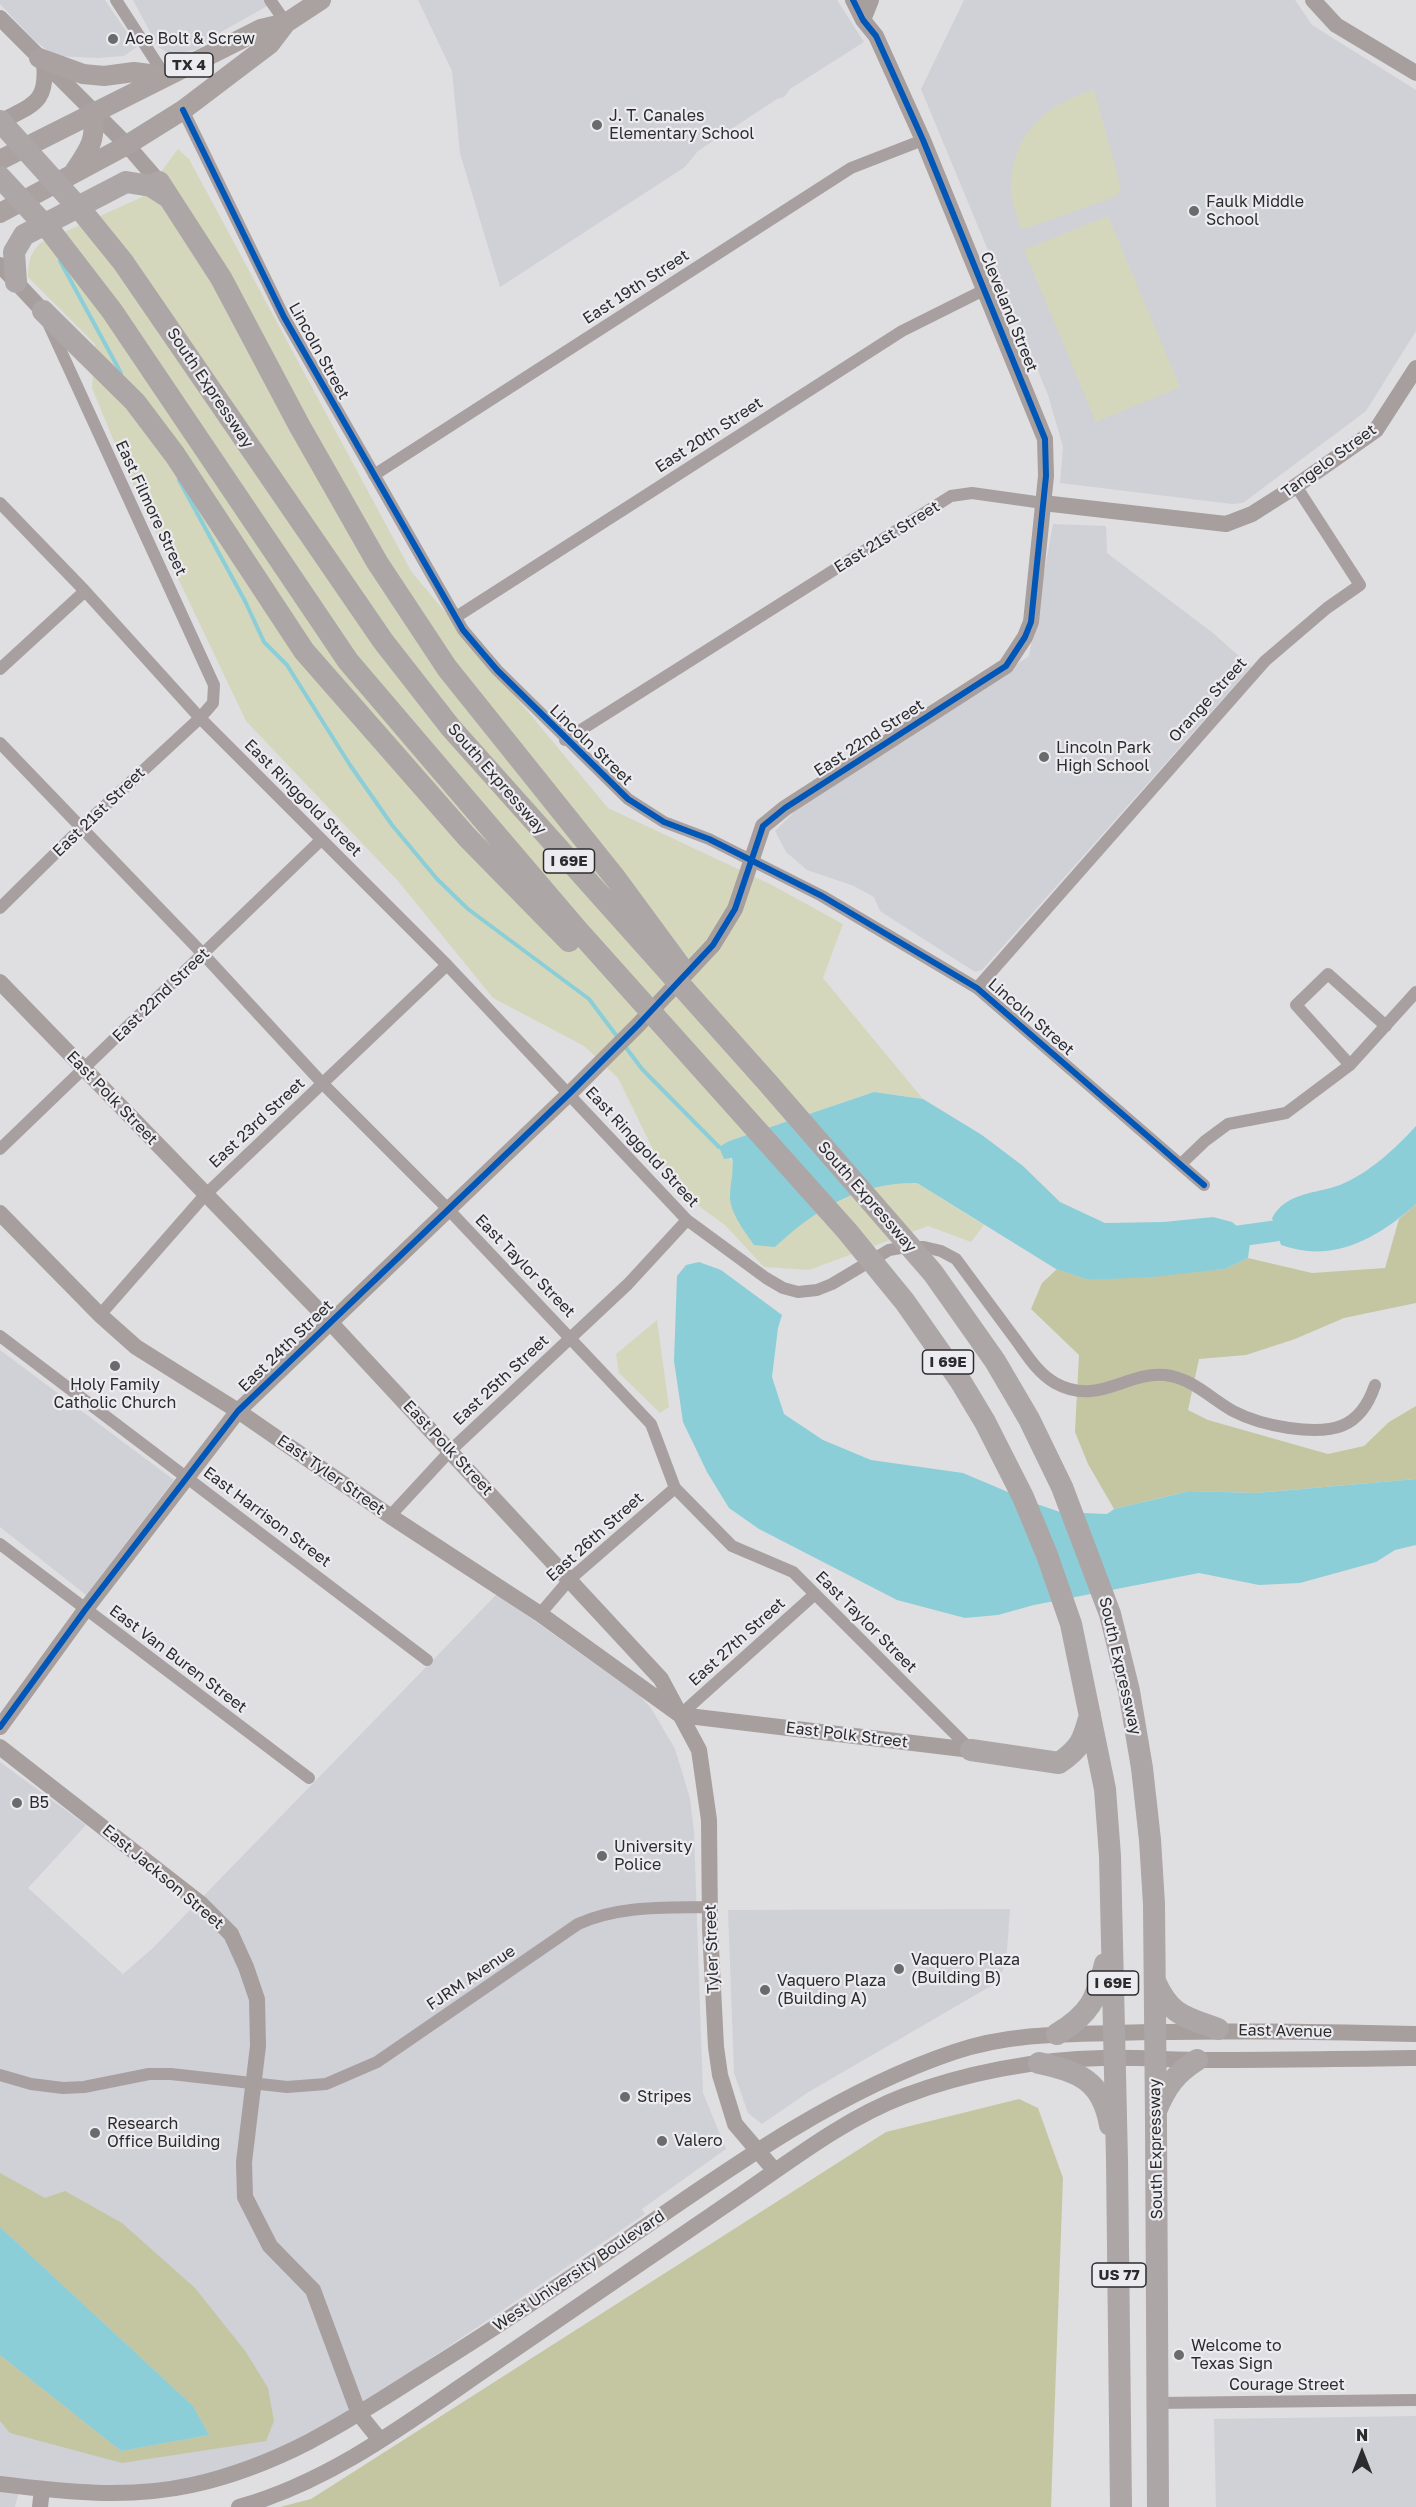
<!DOCTYPE html>
<html>
<head>
<meta charset="utf-8">
<style>
	body { margin:0 }
	#map { position:relative; width:1416px; height:2507px; overflow:hidden; background:#dfdfe1; font-family:"Golos Text",sans-serif }
	canvas { display:block }
	.north { position:absolute; left:1332px; top:2423px; width:60px; height:60px; -webkit-text-stroke:4px #ecebf0; paint-order:stroke; rotate:0deg; font-size:16px; font-weight:700; line-height:24px; text-align:center; color:#2c2c2e }
	.north::after { content:''; display:block; margin:auto; width:21px; height:27px; background:#2c2c2e; clip-path:polygon(50% 0,100% 100%,50% 72%,0 100%) }
</style>
</head>
<body>
<div id="map">
<canvas width="1416" height="2507"></canvas>
<div class="north">N</div>
</div>
<script>
const context = document.querySelector('canvas').getContext('2d');
context.lineJoin = 'round';
function fillPath(path, color) {
  context.fillStyle = color;
  context.fill(path, 'evenodd');
}
function trace(path, color, width, dash) {
  context.strokeStyle = color;
  context.lineWidth = width;
  context.lineCap = dash ? 'butt' : 'round';
  context.setLineDash(dash || []);
  context.stroke(path);
}
function drawText(font, color, halo, rows, align = 'center') {
  context.font = font + ' "Golos Text",sans-serif';
  context.lineWidth = 4.5;
  context.setLineDash([]);
  context.textBaseline = 'middle';
  context.strokeStyle = halo;
  context.fillStyle = color;
  for (const [text, x, y, turn = 0] of rows) {
    context.save();
    context.translate(x, y);
    context.rotate((+turn || 0) * Math.PI / 180);
    context.textAlign = isNaN(turn) ? turn : align;
    if (halo) context.strokeText(text, 0, 0);
    context.fillText(text, 0, 0);
    context.restore();
  }
}
const built = new Path2D(`
	M0 0H105L137 47 124 56 98 58 55 56 35 41 0 4Z
	M133 0H278L214 36 198 49 172 55 158 47Z
	M418 0H837L864 42 790 89 784 97 777 99 698 151 685 167 500 287 460 153 452 71Z
	M964 0H1295L1312 25 1416 90V331L1366 411 1243 503 1232 504 1060 483 1063 447 1048 395 921 89Z
	M1053 524 1106 526 1107 553 1213 633 1251 667 982 970 975 972 880 911 874 897 854 886 807 870 786 852 775 831 801 805 906 740 1029 656Z
	M0 1350 174 1480 86 1595 0 1527Z
	M497 1594 640 1696 651 1708 675 1749 690 1798 694 1832 703 2093 726 2149 642 2209 645 2214 384 2390 311 2436 238 2467 194 2480 100 2487 22 2480 15 2507H0V1762L86 1825 28 1888 123 1974 153 1948Z
	M1010 1909 1006 1964 996 1983 807 2093 762 2124 748 2113 734 2073 728 1910Z
	M1416 2416V2507H1216L1214 2419Z`);
const green = new Path2D(`
	M1094 90 1121 187 1117 196 1022 230C1018 217 1011 203 1011 189 1011 135 1045 104 1094 90Z
	M178 149 189 159 411 571 608 808 770 884 843 924 823 978 923 1099 874 1092 729 1141 720 1147C739 1165 734 1171 729 1195L775 1247 798 1225 844 1196 893 1182 917 1183 984 1225 971 1242 928 1226 809 1270 764 1267 725 1225 671 1186 618 1078 584 1046 493 998 398 881 246 721 122 461 92 388 95 344 28 277C28 262 30 254 40 243L142 197Z
	M1108 216 1180 387 1096 422 1024 250Z
	M657 1320 669 1407 660 1413 619 1373 616 1354Z`);
const forest = new Path2D(`
	M1416 1204V1303L1344 1318 1295 1339 1246 1355 1199 1359 1188 1410 1208 1420 1328 1454 1364 1446 1389 1422 1416 1406V1479L1256 1493 1190 1491 1114 1509 1088 1464 1075 1432 1079 1355 1031 1309 1042 1283 1057 1269 1089 1280 1225 1269 1248 1258 1312 1273 1385 1268 1399 1219Z
	M1019 2099 1038 2108 1063 2178 1051 2507H280L311 2499 886 2132Z
	M0 2173 45 2198 65 2191 122 2223 195 2288 246 2352 268 2388 274 2421 266 2441 122 2463 10 2433 0 2421V2355L121 2451 209 2435 193 2406 0 2227Z`);
const water = new Path2D(`
	M874 1092 923 1099 982 1135 1023 1166 1060 1202 1105 1223 1164 1222 1213 1217 1232 1222 1243 1231 1250 1243 1248 1258 1225 1269 1152 1277 1089 1280 1056 1269 917 1183C859 1182 816 1209 775 1247L754 1245C744 1230 728 1211 730 1192 731 1180 734 1171 732 1158L724 1159 719 1147 729 1141Z
	M1416 1126V1204C1378 1238 1333 1264 1281 1245L1272 1218C1286 1192 1315 1194 1340 1185 1369 1173 1395 1149 1416 1126Z
	M699 1262 721 1270 782 1315 778 1328 772 1377 784 1414 823 1440 871 1460 963 1473 1034 1503 1060 1512 1107 1514 1114 1509 1190 1491 1256 1493 1416 1479V1545L1395 1550 1376 1562 1300 1583 1259 1585 1199 1573 1034 1605 998 1615 965 1618 897 1600 759 1529 729 1508 707 1472 683 1422 674 1361 677 1276 686 1265Z
	M0 2227 193 2406 209 2435 121 2451 0 2355Z`);
const stream = new Path2D(`
	M60 261 121 373
	M179 480 245 601 264 642 287 665 350 765 392 825 437 879 468 909 589 999 619 1039
	M624 1045 642 1069 719 1147`);
const river = new Path2D(`
	M1217 1239 1275 1231 1302 1225`);
const street = new Path2D(`
	M116 0 165 76
	M270 0 286 23
	M183 110 284 317 463 630 497 670 628 799 664 822 709 839 822 896 977 988 1204 1185
	M374 475 851 168 923 140
	M0 503 85 591 200 718 447 965 687 1220 766 1278 783 1288 798 1292 817 1290 832 1284 889 1250 906 1247H924L941 1251 956 1259C975 1285 994 1310 1013 1336 1026 1353 1036 1372 1055 1383 1098 1407 1127 1371 1165 1375 1192 1378 1210 1398 1233 1411 1250 1420 1269 1425 1289 1428 1331 1434 1360 1430 1375 1385
	M456 617 902 331 986 289
	M0 669 85 591
	M565 740 951 496 972 493 1043 503
	M0 743 203 954 323 1084 448 1209 651 1424 675 1488 732 1546 793 1572 971 1750
	M0 908 82 827 200 718 213 703 214 685 49 325
	M977 988 1265 661 1327 608 1360 585 1296 486
	M1350 1065 1296 1005 1328 974 1386 1026
	M0 1149 321 840
	M1181 1164 1205 1141 1228 1124 1286 1113 1350 1065 1416 992
	M100 1315 205 1195 447 965
	M0 1336 427 1660
	M390 1516 451 1450 628 1284 687 1220
	M0 1544 309 1778
	M540 1614 569 1580 675 1488
	M680 1715 815 1594
	M0 2075 31 2084 63 2088 84 2087 149 2074H171L287 2087 326 2084 377 2062 578 1924C620 1905 665 1908 710 1907
	M1157 2403 1416 2400`);
const secondary = new Path2D(`
	M1313 0 1336 25 1416 73
	M0 18 127 145 159 182
	M863 20 871 0
	M0 122C33 104 48 104 44 62
	M0 265 43 311
	M1043 503 1226 524 1252 514 1296 486 1376 430 1416 368
	M0 982 330 1322 661 1679 699 1750 709 1820 710 1928 716 2047 720 2075 735 2124 775 2171
	M0 1213 100 1315 136 1347 238 1411 390 1516 540 1614 680 1715 971 1750
	M0 1727 85 1610 238 1411 570 1093 638 1025 713 945 735 909 763 826 785 808 1006 666 1025 637 1031 622 1046 476 1045 439 923 140 876 36 863 20 853 0
	M0 1747 200 1903 231 1934 246 1967 257 1999 258 2046 244 2162 245 2197 270 2246 313 2290 359 2414 380 2440
	M0 2484C65 2492 128 2499 192 2485 281 2465 345 2423 420 2375 492 2330 563 2283 633 2235 734 2165 838 2091 954 2052 1007 2034 1060 2034 1115 2033 1215 2030 1315 2032 1416 2034
	M40 2507 42 2489
	M239 2507C332 2481 410 2421 489 2367 573 2309 658 2252 742 2194 793 2159 846 2118 904 2096 964 2073 1038 2059 1102 2058 1137 2057 1172 2060 1207 2060 1277 2060 1346 2059 1416 2058`);
const primary = new Path2D(`
	M39 58 83 74 104 76 134 72 165 76
	M0 160 261 29 286 23 321 0
	M74 172C90 148 96 141 93 112
	M0 213 127 145 183 110 270 44 286 23`);
const highway = new Path2D(`
	M0 121 85 215 123 262 383 641 451 728 767 1082 933 1273 995 1361 1029 1419 1062 1487 1110 1614 1129 1691 1142 1768 1150 1840 1154 1904 1156 2121 1158 2507
	M0 177 52 233 112 311 348 661 574 926 847 1231 905 1302 961 1382 985 1422 1023 1497 1047 1555 1071 1624 1105 1789 1110 1856 1117 2160 1121 2507
	M159 182 221 278 299 425 377 562 447 668 616 879 680 966
	M16 282 14 252 24 235 126 182 151 186 168 197
	M43 311 135 402 175 455 304 651 467 837 569 941
	M971 1750 1059 1763C1081 1748 1083 1740 1090 1715
	M1155 1981C1170 2016 1186 2017 1218 2029
	M1057 2034C1090 2014 1096 2000 1105 1964
	M1039 2063C1079 2072 1102 2080 1110 2125
	M1156 2111C1166 2087 1175 2074 1197 2060`);
const cycleway = new Path2D(`
	M183 110 284 317 463 630 497 670 628 799 664 822 709 839 822 896 977 988 1204 1185
	M0 1727 85 1610 238 1411 570 1093 638 1025 713 945 735 909 763 826 785 808 1006 666 1025 637 1031 622 1046 476 1045 439 923 140 876 36 863 20 853 0`);
const markers = [
	[113,39,6,"#6b6b6d"],
	[597,125,6,"#6b6b6d"],
	[1194,211,6,"#6b6b6d"],
	[1044,757,6,"#6b6b6d"],
	[115,1366,6,"#6b6b6d"],
	[17,1803,6,"#6b6b6d"],
	[602,1856,6,"#6b6b6d"],
	[899,1969,6,"#6b6b6d"],
	[765,1990,6,"#6b6b6d"],
	[625,2097,6,"#6b6b6d"],
	[95,2133,6,"#6b6b6d"],
	[662,2141,6,"#6b6b6d"],
	[1179,2355,6,"#6b6b6d"]
];
const shields = [
	[189,65,48],
	[569,861,51],
	[948,1362,51],
	[1113,1983,51],
	[1119,2275,54]
];
const shieldNames = [
	["TX 4",189,65],
	["I 69E",569,861],
	["I 69E",948,1362],
	["I 69E",1113,1983],
	["US 77",1119,2275]
];
const poiNames = [
	["Ace Bolt & Screw",125,39],
	["J. T. Canales",609,116],
	["Elementary School",609,134],
	["Faulk Middle",1206,202],
	["School",1206,220],
	["Lincoln Park",1056,748],
	["High School",1056,766],
	["Holy Family",115,1385,"center"],
	["Catholic Church",115,1403,"center"],
	["B5",29,1803],
	["University",614,1847],
	["Police",614,1865],
	["Vaquero Plaza",911,1960],
	["(Building B)",911,1978],
	["Vaquero Plaza",777,1981],
	["(Building A)",777,1999],
	["Stripes",637,2097],
	["Research",107,2124],
	["Office Building",107,2142],
	["Valero",674,2141],
	["Welcome to",1191,2346],
	["Texas Sign",1191,2364]
];
const streetNames = [
	["East 19th Street",636,287,-33],
	["Cleveland Street",1009,312,68],
	["Lincoln Street",319,351,61],
	["South Expressway",210,388,56],
	["East 20th Street",709,435,-33],
	["Tangelo Street",1329,461,-36],
	["East Filmore Street",151,508,65],
	["East 21st Street",887,537,-32],
	["Orange Street",1208,700,-48],
	["East 22nd Street",869,738,-33],
	["Lincoln Street",591,745,44],
	["South Expressway",497,779,49],
	["East Ringgold Street",303,798,45],
	["East 21st Street",99,812,-44],
	["East 22nd Street",161,995,-44],
	["Lincoln Street",1031,1017,41],
	["East Polk Street",112,1098,46],
	["East 23rd Street",257,1123,-43],
	["East Ringgold Street",642,1147,47],
	["South Expressway",867,1197,49],
	["East Taylor Street",525,1266,46],
	["East 24th Street",286,1346,-44],
	["East 25th Street",501,1380,-43],
	["East Polk Street",448,1448,47],
	["East Tyler Street",331,1475,35],
	["East Harrison Street",267,1517,37],
	["East 26th Street",595,1537,-42],
	["East Taylor Street",866,1622,45],
	["East 27th Street",737,1642,-42],
	["East Van Buren Street",178,1659,37],
	["South Expressway",1120,1666,77],
	["East Polk Street",847,1735,7],
	["East Jackson Street",163,1877,40],
	["Tyler Street",712,1949,-92],
	["FJRM Avenue",471,1978,-34],
	["East Avenue",1285,2031,1],
	["South Expressway",1156,2149,-91],
	["West University Boulevard",579,2271,-34],
	["Courage Street",1287,2385]
];
fillPath(built, '#d0d0d7');
fillPath(green, '#d5d7bd');
fillPath(forest, '#c4c6a1');
fillPath(water, '#8cced8');
trace(stream, '#8cced8', 4);
trace(river, '#8cced8', 21);
trace(street, '#a89fa0', 12);
trace(secondary, '#a79e9e', 16);
trace(primary, '#a9a2a1', 20);
trace(highway, '#ada6a7', 22);
trace(cycleway, '#0057b8', 6);
for (const [x, y, r, color] of markers) {
  const dot = new Path2D();
  dot.arc(x, y, r, 0, 2 * Math.PI);
  context.fillStyle = color;
  context.fill(dot);
  trace(dot, '#ecebf0', 2);
}
for (const [x, y, w] of shields) {
  const box = new Path2D();
  box.roundRect(x - w / 2, y - 12, w, 24, 4.5);
  context.fillStyle = '#ecebf0';
  context.fill(box);
  trace(box, '#2c2c2e', 1.5);
}
drawText('bold 15px', '#2c2c2e', null, shieldNames);
drawText('16px', '#2c2c2e', '#ecebf0', poiNames, 'left');
drawText('16px', '#2c2c2e', '#ecebf0', streetNames);
</script>
</body>
</html>
